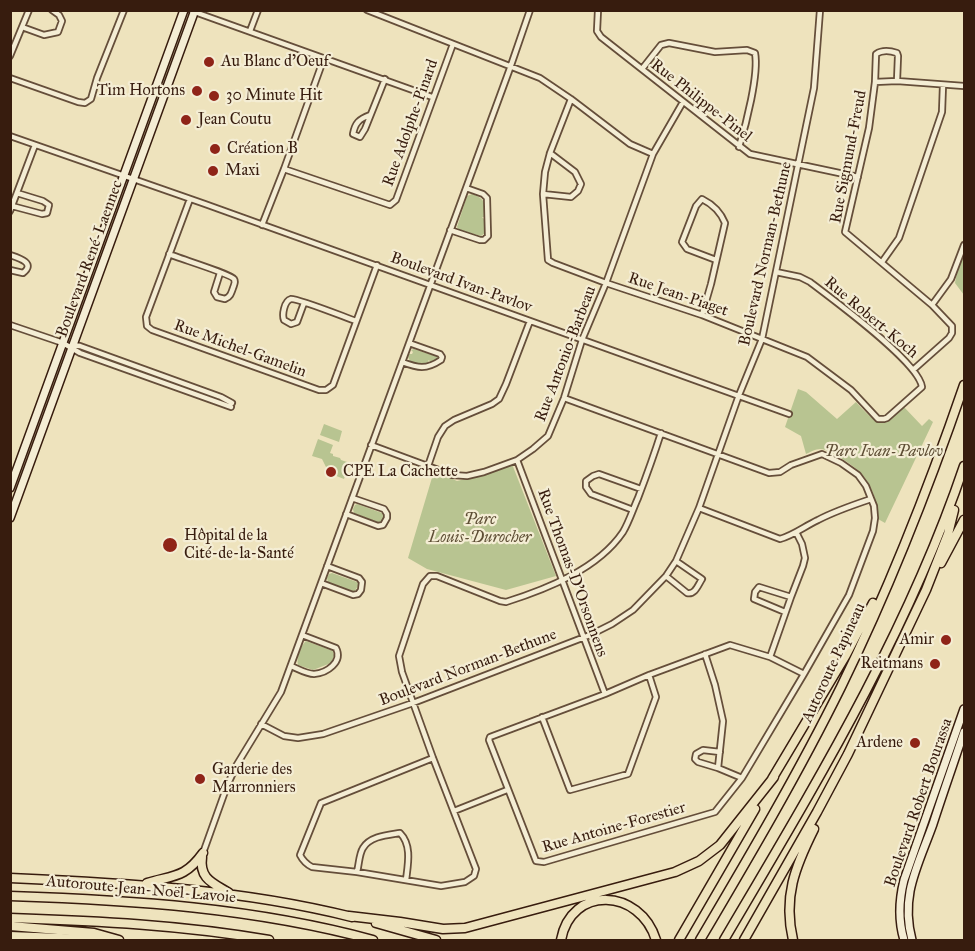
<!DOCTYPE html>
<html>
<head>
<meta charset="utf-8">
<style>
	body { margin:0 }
	#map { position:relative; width:975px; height:951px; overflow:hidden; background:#eee3bd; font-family:"IM FELL Great Primer",serif }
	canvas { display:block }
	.frame { position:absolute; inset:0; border:12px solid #371c0e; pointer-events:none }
</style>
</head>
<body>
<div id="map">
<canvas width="975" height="951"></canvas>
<div class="frame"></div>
</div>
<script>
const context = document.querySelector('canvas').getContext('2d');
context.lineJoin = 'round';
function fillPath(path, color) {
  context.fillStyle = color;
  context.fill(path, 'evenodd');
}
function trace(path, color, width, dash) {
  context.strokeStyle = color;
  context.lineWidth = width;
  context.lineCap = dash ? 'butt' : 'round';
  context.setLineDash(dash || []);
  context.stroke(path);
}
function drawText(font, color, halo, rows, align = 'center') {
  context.font = font + ' "IM FELL Great Primer",serif';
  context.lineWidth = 4.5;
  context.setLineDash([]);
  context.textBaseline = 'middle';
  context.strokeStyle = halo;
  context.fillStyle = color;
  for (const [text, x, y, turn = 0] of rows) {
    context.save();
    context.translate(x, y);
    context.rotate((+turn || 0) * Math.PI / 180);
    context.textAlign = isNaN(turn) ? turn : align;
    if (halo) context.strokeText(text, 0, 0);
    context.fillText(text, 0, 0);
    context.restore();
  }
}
const green = new Path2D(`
	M472 194C487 200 484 202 484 217H482L484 219 485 233 481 236 459 230 457 227 467 196Z
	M964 245V295L955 283 959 260Z
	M414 349 438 357 439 358 430 362 429 360 428 361 429 362 420 365 410 361 408 357 409 354H412L413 352 411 350Z
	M798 389 806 392 837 419 856 402C877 425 880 428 904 407L922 426 929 419 933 422 885 523 878 519C876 487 865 471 837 456 832 453 826 449 820 449 816 449 810 452 806 454L801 436 785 427Z
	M324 424 342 431 339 442 320 435Z
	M318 439 333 445 330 453 333 454V456L340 458 341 460 350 463 344 479 329 473 322 459 312 456Z
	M512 464 556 576 506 590 427 569 408 558 434 471 457 481 485 474Z
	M357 504 382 513 384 516 381 522H377L354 513 353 509 355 505Z
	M332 573 357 582 359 584 355 591H352L328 582 327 578 329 574Z
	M306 641 333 651 334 656 331 663 313 670 298 665C296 658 301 645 306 641Z`);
const street = new Path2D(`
	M367 10 540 78 571 99 630 144 653 154
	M598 10 597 31 601 37 750 154 858 177
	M192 11 432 97
	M22 27 44 35 58 32 62 21 59 15 52 10
	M250 31 258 10
	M10 56 29 10
	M642 69 661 45 669 43 715 52 747 50 755 53C759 74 746 125 739 147
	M10 78 78 102 85 103 91 99 97 78 124 10
	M897 81 898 56 897 53C891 51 882 50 876 54L875 82 869 128 845 232 932 305 952 326V333L949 338 913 370
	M875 82 897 81 964 86
	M571 99 550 153 545 172 543 194 548 260 553 263 606 283 702 315 807 357 851 390 878 419H884L887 418 922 387C919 362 832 299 810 282L800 277 776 272
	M370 115C359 119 355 123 353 134L360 137 365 129 385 79
	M10 136 205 204 789 414
	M284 169 390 205 396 200 453 44
	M543 194 571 197 578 191 581 184 575 172 550 153
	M190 199 146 317 147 326 152 330 319 390H326L333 385 377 265
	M12 206 42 214 47 213 49 205 43 201 17 193
	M10 211 35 145
	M262 225 284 169 324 58
	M450 230 480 240H484L488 236 487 198 483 194 466 188
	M169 254C178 258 231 274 234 279 236 282 234 285 233 288 231 294 230 297 225 299L217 297 214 292 220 273
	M10 255C19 258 36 263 23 273L10 270
	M882 262 899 238 942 112 943 85
	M304 303 297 322 291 324 284 320C282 315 284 301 291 299 297 298 347 318 356 321
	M932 305 951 279 964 245
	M702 315 711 284 725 223C721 213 712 204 702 199L696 206 682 242 687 249 716 260
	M10 325 63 343 80 353 231 407
	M72 345 80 346 221 397 232 403
	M402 362C418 368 426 370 441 360L442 357 440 354 409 343
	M564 398 769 473 780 472 791 465 822 454 841 463 858 475 866 486 874 506 875 518 873 531 849 595 804 674 742 778 715 812 544 862 536 861 489 740 490 737 605 694 649 675 730 645 770 657 804 674
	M371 445 452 475 467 476 484 472 517 460 533 449 548 436 564 398 582 340 606 283 653 154 683 102
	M517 460 605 694
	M428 466 438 437 445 426 454 420 492 404 499 399 506 384 530 321
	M699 508 780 539C794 535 805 526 818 520 835 511 853 505 871 499
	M633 510 591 494 586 487V481L593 476 599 474 641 489
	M346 514 378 526 383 525 387 518V514L384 509 352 498
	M666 576 687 593C695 595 698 585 702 579L676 561
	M321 583 353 595 358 594 361 590 362 582 359 578 327 566
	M785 612 754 599 755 592 759 587 791 597
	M705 654 715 685 723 721 718 768 742 778
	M770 657 791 597 803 566 805 558 802 544 796 532
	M291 666C298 669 307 674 314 674 327 673 343 662 336 648L302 635
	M542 717 570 790 628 774 656 697 649 675
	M261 724 284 736 298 738 323 734 413 703 590 635 612 624 633 610 666 576 676 561 699 508 739 395 762 339 814 88 820 10
	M433 758 321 803 300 855C303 861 306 864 312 867L357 872 441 886 465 882 474 876 476 869 433 758 402 672 399 656 423 584 430 576H437L500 601 506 602C547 589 598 569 623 532 629 522 633 509 638 498 646 477 654 455 661 433
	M718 768 698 762 695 759 696 754 703 750 720 752
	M454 811 507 790
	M203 853 227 786 236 766 281 692 509 71 530 10
	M357 872C359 865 359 854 363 848 370 836 388 835 400 833 412 845 408 864 406 880`);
const secondary = new Path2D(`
	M10 488 184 10
	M10 518 195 10
	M904 940C898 920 899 900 904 880L964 709
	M912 940C900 895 918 866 933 824 943 793 954 762 964 732`);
const primary = new Path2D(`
	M10 936 112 940`);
const highway = new Path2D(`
	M941 563 964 520
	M772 779 846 655 873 603
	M202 857C199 879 213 883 229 893
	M10 878C125 883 240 889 352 917
	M147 883C174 875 185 878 203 853
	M10 896C133 900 255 908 373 940
	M349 916 400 922 443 929 465 928 675 872 699 861 720 845 774 777
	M10 918C97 921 183 925 269 940
	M376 923 436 940
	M10 926 94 933 119 940
	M561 940C571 885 640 888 656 940
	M679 940 755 809
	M700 940C749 857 798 774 841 687 889 589 929 487 964 385
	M724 940C814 787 907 635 964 466
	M744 940 817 812 848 754 926 590 948 534 954 510
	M793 940C783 897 795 867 814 829`);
const markers = [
	[209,62,6,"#8f2418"],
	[197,91,6,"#8f2418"],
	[214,96,6,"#8f2418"],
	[186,120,6,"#8f2418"],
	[215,149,6,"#8f2418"],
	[213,171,6,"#8f2418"],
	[331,472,6,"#8f2418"],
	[170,545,8,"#8f2418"],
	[946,640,6,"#8f2418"],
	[935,664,6,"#8f2418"],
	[915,743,6,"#8f2418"],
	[200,779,6,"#8f2418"]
];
const poiNames = [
	["Au Blanc d'Oeuf",221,62],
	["Tim Hortons",185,91,"right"],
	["30 Minute Hit",226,96],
	["Jean Coutu",198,120],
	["Création B",227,149],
	["Maxi",225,171],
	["CPE La Cachette",343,472],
	["Hôpital de la",184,536],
	["Cité-de-la-Santé",184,554],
	["Amir",934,640,"right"],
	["Reitmans",923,664,"right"],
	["Ardene",903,743,"right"],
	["Garderie des",212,770],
	["Marronniers",212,788]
];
const streetNames = [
	["Rue Philippe-Pinel",701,101,38],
	["Rue Adolphe-Pinard",411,123,-70],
	["Rue Sigmund-Freud",849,157,-79],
	["Boulevard Norman-Bethune",766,254,-77],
	["Boulevard René-Laennec",90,259,-70],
	["Boulevard Ivan-Pavlov",461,283,20],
	["Rue Jean-Piaget",678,295,19],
	["Rue Robert-Koch",871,318,40],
	["Rue Michel-Gamelin",240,349,20],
	["Rue Antonio-Barbeau",566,354,-69],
	["Rue Thomas-D'Orsonnens",572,573,70],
	["Autoroute Papineau",834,663,-65],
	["Boulevard Norman-Bethune",468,668,-21],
	["Boulevard Robert Bourassa",919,803,-71],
	["Rue Antoine-Forestier",614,828,-16],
	["Autoroute Jean-Noël-Lavoie",141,890,5]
];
const parkNames = [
	["Parc Ivan-Pavlov",884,452],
	["Parc",480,520],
	["Louis-Durocher",480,538]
];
fillPath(green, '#b8c491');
trace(street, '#654e3a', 8);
trace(secondary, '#371c0e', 10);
trace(primary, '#371c0e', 10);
trace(highway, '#371c0e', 11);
trace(street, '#f4edd4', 4.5);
trace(secondary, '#f4edd4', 7);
trace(primary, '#eee3bd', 8);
trace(highway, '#eee3bd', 8);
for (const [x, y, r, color] of markers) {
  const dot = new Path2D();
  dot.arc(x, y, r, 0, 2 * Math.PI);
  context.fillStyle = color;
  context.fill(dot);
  trace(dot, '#f4edd4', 2);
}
drawText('16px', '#371c0e', '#f4edd4', poiNames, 'left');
drawText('16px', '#371c0e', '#f4edd4', streetNames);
drawText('italic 16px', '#5e4e35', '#f4edd4', parkNames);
</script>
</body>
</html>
